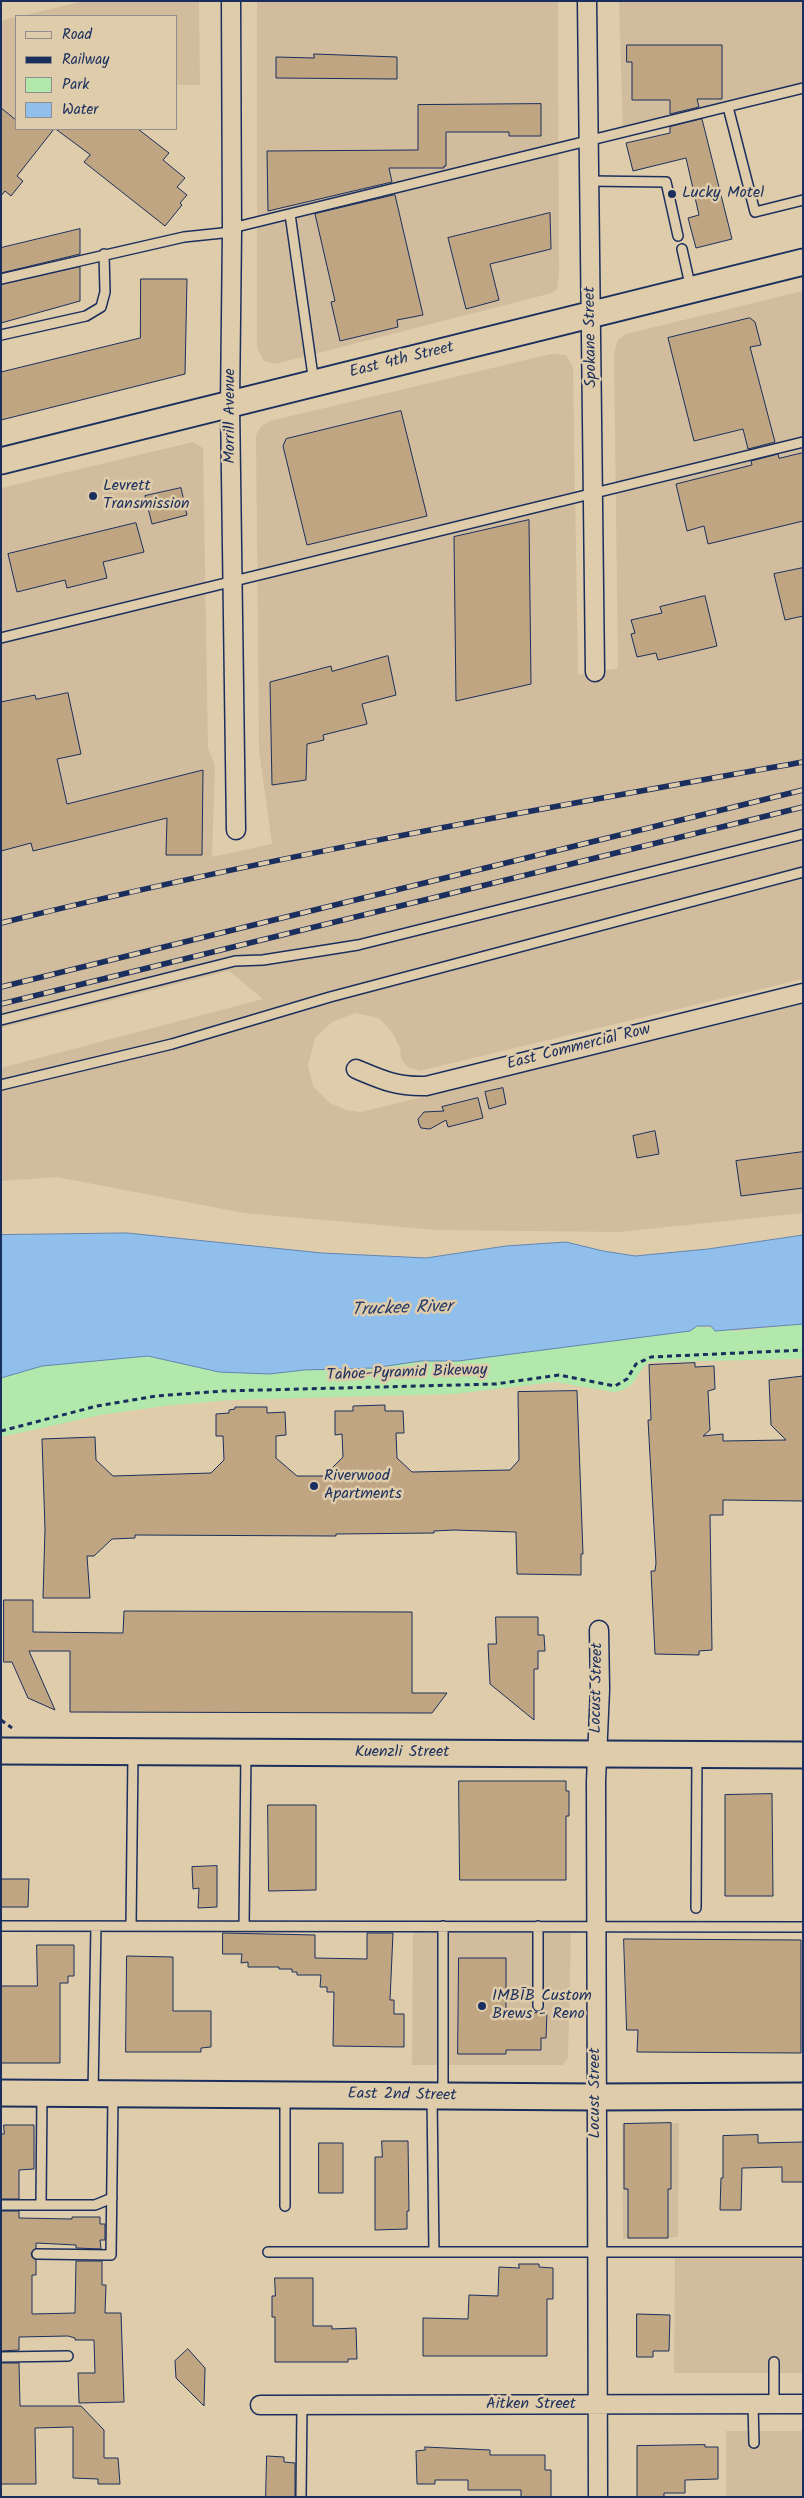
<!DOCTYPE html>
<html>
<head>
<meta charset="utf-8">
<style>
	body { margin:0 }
	#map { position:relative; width:804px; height:2498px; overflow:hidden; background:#dfccaa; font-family:Kalam,sans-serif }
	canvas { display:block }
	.frame { position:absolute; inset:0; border:2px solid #1b2f5e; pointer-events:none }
	.legend { position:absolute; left:15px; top:15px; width:162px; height:115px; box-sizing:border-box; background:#dfccaa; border:1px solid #918d8c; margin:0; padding:6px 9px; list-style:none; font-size:15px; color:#1b2f5e }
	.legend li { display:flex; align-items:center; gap:10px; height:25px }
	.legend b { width:25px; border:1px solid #918d8c }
</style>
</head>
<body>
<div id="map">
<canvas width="804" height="2498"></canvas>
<div class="frame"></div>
<ul class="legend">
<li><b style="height:6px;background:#dfccaa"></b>Road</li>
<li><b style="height:6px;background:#1b2f5e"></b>Railway</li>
<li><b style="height:14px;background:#b2e8ab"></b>Park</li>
<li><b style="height:14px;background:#91bfeb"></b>Water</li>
</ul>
</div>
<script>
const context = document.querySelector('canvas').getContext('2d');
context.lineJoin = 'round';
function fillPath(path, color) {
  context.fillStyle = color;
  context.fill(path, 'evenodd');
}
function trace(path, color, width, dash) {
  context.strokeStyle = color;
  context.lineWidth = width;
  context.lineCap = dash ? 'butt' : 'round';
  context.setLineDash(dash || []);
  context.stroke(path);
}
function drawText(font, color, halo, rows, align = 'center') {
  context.font = font + ' Kalam,sans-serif';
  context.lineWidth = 5;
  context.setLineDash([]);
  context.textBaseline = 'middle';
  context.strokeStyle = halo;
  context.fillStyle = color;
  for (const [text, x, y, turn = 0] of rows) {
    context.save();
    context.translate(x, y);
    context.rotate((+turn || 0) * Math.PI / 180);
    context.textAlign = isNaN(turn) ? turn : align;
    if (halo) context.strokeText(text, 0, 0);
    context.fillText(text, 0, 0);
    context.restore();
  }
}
const built = new Path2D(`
	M84 1H199L200 85H176V16H21Z
	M257 1H558L559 274 557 289 552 293 275 364 264 361 257 348Z
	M619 1H803V88L623 133Z
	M16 17V119H1V21Z
	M803 291V979L419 1071 408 1067 401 1059 400 1048 392 1032 379 1018 356 1013 332 1022 315 1038 308 1065 313 1086 330 1103 346 1110 361 1112 803 1004V1213L619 1232 437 1230 244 1213 57 1177 1 1181V1068L263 999 229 971 1 1028V488L193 442 203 448 208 748 215 765 212 857 272 844 259 751 256 435 261 426 270 421 551 354 566 355 573 367 578 675 618 668 614 354 618 340 626 334Z
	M413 1929H571L568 2058 563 2065H412Z
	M622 2123H679L678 2237 623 2239Z
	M803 2256V2373H674L675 2258Z
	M726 2431H803V2497H726Z`);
const green = new Path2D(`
	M803 1324V1359L649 1362C633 1375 639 1388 614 1392L555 1382 453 1394 230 1400 164 1406 100 1415 1 1437V1378L42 1366 148 1356 180 1363 304 1370H343L421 1361H458L690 1331 697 1326 736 1331Z`);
const water = new Path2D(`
	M127 1233 322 1253 426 1258 506 1246 566 1242 603 1251 635 1256 708 1249 803 1235V1324L715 1331 711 1326H697L690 1331 458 1361H421L373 1368 304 1370 269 1374 219 1372 148 1356 42 1366 1 1378V1235Z`);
const building = new Path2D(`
	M627 45H722V99H697L699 107 670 114V100H632V62H627Z
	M314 54 397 57V79L276 78V57L314 58Z
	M541 104V136H509V132H446V166H444V168H389L392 182 268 211 267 151 418 150V105Z
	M1 108 16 120V129H54L17 176 23 181 11 196 5 191 1 196Z
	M702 119 732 239 696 248 688 218 699 215 686 158 633 171 626 143 670 133V127Z
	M56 129H138L169 153 163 160 185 178 177 187 187 195 180 203 182 205 165 226 84 162 90 155Z
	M395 195 423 315 397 320 398 327 340 341 331 302 335 301 315 214Z
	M550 213 551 249 490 264 499 300 466 309 448 238Z
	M80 229V254L1 273V248Z
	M80 267V301L1 323V285Z
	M141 279H187L185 374 1 420V372L140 338Z
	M750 318 755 322 761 345 750 347 775 442 748 449 743 429 694 441 668 338Z
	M401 411 427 516 307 545 283 446 286 439Z
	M803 453V521L708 544 704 526 687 531 676 484 752 465 751 461 778 454 779 458Z
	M181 488 187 515 152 524 145 496Z
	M529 520 531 684 456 701 454 537Z
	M136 523 144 552 103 562 107 578 67 588 65 580 17 592 8 554Z
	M803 568V616L785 620 774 574Z
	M705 596 717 646 658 660 656 653 637 657 631 634 635 633 631 620 662 613 660 607Z
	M388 656 396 695 362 704 367 724 323 735 324 740 307 744 306 780 272 785 270 682 331 666 332 671Z
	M68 693 81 754 57 759 67 804 203 770 202 855H166L167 818 33 851 31 843 1 851V702L35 695 36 699Z
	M503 1088 506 1104 489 1109 485 1092Z
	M478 1098 483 1118 448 1127 446 1120 430 1129 421 1128 419 1124 418 1119 424 1112 444 1111 442 1107Z
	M655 1131 659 1154 637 1158 633 1136Z
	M803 1152V1188L741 1196 736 1161Z
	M695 1363V1367L714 1366 715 1389 708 1391 710 1430 703 1436 723 1434V1441L786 1440 771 1425 769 1380 803 1376V1501L723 1500V1515H710L712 1650 699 1651V1655L655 1654 651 1571H655L656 1563 648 1420H651L649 1365Z
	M577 1391 583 1554H581V1575L517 1574 516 1532 454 1530 434 1531V1533L336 1534V1536L135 1535V1538L112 1539 94 1556H87L90 1598H43L45 1529 42 1439 95 1437 96 1460 113 1476 211 1473 224 1460 223 1436H216V1414L229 1413V1410L235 1409V1407H267V1413L285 1412 286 1435 276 1436V1458L297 1476H324L343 1457 342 1434 335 1435V1411H353V1406L385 1405V1411H403L404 1433H396L397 1458 412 1472 510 1470 519 1460 518 1392Z
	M4 1600H33V1632L123 1633 124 1611 412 1612V1693H447L432 1713 70 1712V1651H29L55 1710 28 1698 12 1662H4Z
	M496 1617H538V1635H544L545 1651H538V1669H534V1720L490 1684 488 1644H496Z
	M459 1781H566V1791H569V1816H566V1880H460Z
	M772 1794 773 1896H725V1795Z
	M268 1805H316V1890L269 1891Z
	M217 1866V1907L198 1908 199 1888 193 1889 192 1867Z
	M1 1879H29L28 1907H1Z
	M223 1933 315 1935V1958L367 1959V1933H393L390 2000H394V2014H404V2047L333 2046 334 1992H327V1987H320L321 1975H297V1972H292V1969H279V1967H248V1962L241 1963 242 1954H223Z
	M624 1939 801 1940V2053L637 2052 638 2030H627Z
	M37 1945H74V1976H68V1983H60V2063H1V1986H37Z
	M127 1956 173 1957V2011H211V2047L201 2048V2052H126Z
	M459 1958H506V2012L547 2013 546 2038H541V2050H506V2054H458Z
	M671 2123V2189H668V2238H628V2189H624V2124Z
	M4 2125H34V2169L19 2170V2199H1V2134H4Z
	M758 2135V2143L803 2142V2182H782V2167L742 2168 741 2210H720L721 2178H723V2136Z
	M382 2141H408L409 2211H407V2229L375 2230V2157H382Z
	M319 2143H343V2193H319Z
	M1 2211H19V2218L72 2219V2217H100V2224H105V2240H100L101 2249 76 2248V2245L36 2243V2248L31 2253 32 2257 36 2260V2275H32V2314L75 2313 76 2261H102V2285H106L105 2313H121L124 2402 79 2403 78 2373H95L94 2340H75V2338L68 2336 19 2337V2350L1 2351Z
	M519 2264H539V2267L553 2268V2299H547V2356H423V2318L468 2319 469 2295 498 2296 499 2267 519 2268Z
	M275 2278H313V2326H332V2329L356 2328 357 2359H348V2362H275V2317H272V2296H275Z
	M637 2314 670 2315 669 2351H653V2357H637Z
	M188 2349 205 2368 204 2406 176 2378 175 2361Z
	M1 2363H19L20 2406H81L104 2430V2458H118L120 2484H98V2479L73 2478V2427L35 2428 36 2484H1Z
	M705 2445V2447H718V2479L685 2480V2493H664V2497H637V2446Z
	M425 2447 490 2450V2455H545V2470H551V2497H521V2490H468V2480H435V2484H417L416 2451 425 2450Z
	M267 2456 284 2457V2462L295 2463V2497H266Z`);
const path = new Path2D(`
	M1 1431 97 1406 156 1396 223 1391 496 1384 559 1375 615 1386 627 1379 636 1364 651 1357 803 1350
	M1 1720 12 1728`);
const service = new Path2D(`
	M728 107 755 212 803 200
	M589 181 666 182 678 236
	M290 214 314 383
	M232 228 803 88
	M682 249 691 289
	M1 279 184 237 232 232
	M1 335 86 316 101 307 105 292 104 254
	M1 638 803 442
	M1 1020 235 961 263 960 358 945 803 834
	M1 1085 172 1044 330 997 803 872
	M696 1908 697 1755
	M1 1926 803 1927
	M131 1926 133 1754
	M244 1926 246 1753
	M443 1926V2093
	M538 1926V2006
	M93 2093 96 1926
	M42 2095 41 2205H95L112 2198
	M432 2097 434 2252
	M1 2205H41
	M285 2206V2097
	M268 2252H803
	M37 2254 111 2255 113 2096
	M1 2357 68 2356
	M774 2362V2404
	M753 2404 754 2443
	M301 2497 302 2405`);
const minor = new Path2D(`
	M231 1 232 232 230 404 236 830
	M587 1 595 672
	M356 1069C382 1080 397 1087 426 1086L803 993
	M260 2405 803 2404
	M598 2497 596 1781 600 1689 599 1630`);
const secondary = new Path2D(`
	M1 461 803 262
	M1 1751 803 1755
	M1 2093 596 2097 803 2096`);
const rail = new Path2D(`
	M1 923C266 857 534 810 803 762
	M1 987 803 790
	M1 1004 803 807`);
const markers = [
	[672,194,5,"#1b2f5e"],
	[93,496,5,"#1b2f5e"],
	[314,1486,5,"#1b2f5e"],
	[482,2006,5,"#1b2f5e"]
];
const poiNames = [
	["Lucky Motel",682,194],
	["Levrett",103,487],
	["Transmission",103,505],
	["Riverwood",324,1477],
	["Apartments",324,1495],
	["IMBĪB Custom",492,1997],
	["Brews - Reno",492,2015]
];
const streetNames = [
	["Spokane Street",592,337,-91],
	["East 4th Street",402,361,-14],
	["Morrill Avenue",231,416,-90],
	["East Commercial Row",579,1048,-14],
	["Tahoe-Pyramid Bikeway",407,1374,-2],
	["Locust Street",598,1688,-89],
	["Kuenzli Street",402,1753],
	["Locust Street",596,2093,-90],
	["East 2nd Street",402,2096,1],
	["Aitken Street",531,2405]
];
const waterNames = [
	["Truckee River",402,1310,-2]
];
fillPath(built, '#d1bd9d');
fillPath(green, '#b2e8ab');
fillPath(water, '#91bfeb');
trace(water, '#6285b3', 1);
fillPath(building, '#bfa581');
trace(building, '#1b2f5e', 1);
trace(service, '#1b2f5e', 12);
trace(minor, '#1b2f5e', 21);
trace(secondary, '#1b2f5e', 29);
trace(path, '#1b2f5e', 3, [5, 4]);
trace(service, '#dfccaa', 9);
trace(minor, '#dfccaa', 18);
trace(secondary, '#dfccaa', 25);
trace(rail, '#1b2f5e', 5.5);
trace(rail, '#dfccaa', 4, [11]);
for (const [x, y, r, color] of markers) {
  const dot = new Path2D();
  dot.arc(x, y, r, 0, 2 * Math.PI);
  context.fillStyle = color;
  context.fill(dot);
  trace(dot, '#dfccaa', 2);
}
drawText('16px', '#1b2f5e', '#dfccaa', poiNames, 'left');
drawText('16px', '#1b2f5e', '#dfccaa', streetNames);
drawText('italic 18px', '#273d6c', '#dfccaa', waterNames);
</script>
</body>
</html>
